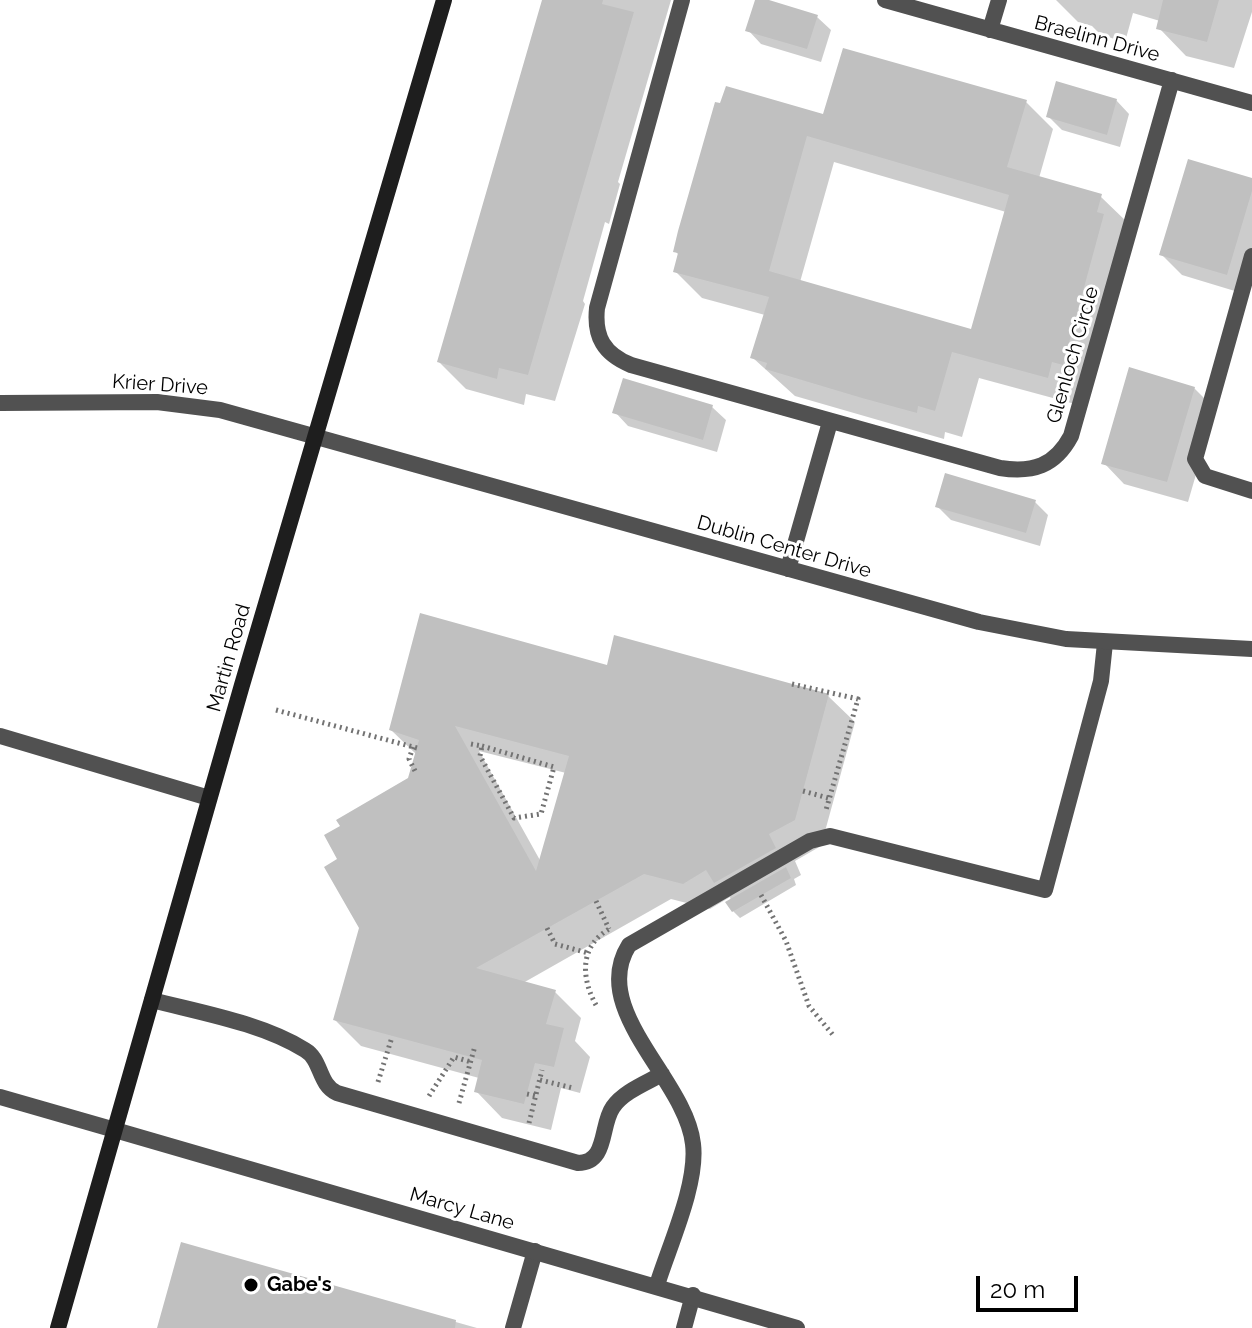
<!DOCTYPE html>
<html>
<head>
<meta charset="utf-8">
<style>
	body { margin:0 }
	#map { position:relative; width:1252px; height:1328px; overflow:hidden; background:#fff; font-family:Raleway,sans-serif }
	canvas { display:block }
	.scale { position:absolute; left:976px; top:1276px; width:102px; height:36px; box-sizing:border-box; border:4px solid #000; border-top:0; padding-left:10px; font-size:24px; line-height:28px; white-space:nowrap; color:#000; -webkit-text-stroke:6px #fff; paint-order:stroke }
</style>
</head>
<body>
<div id="map">
<canvas width="1252" height="1328"></canvas>
<div class="scale">20 m</div>
</div>
<script>
const context = document.querySelector('canvas').getContext('2d');
context.lineJoin = 'round';
function fillPath(path, color) {
  context.fillStyle = color;
  context.fill(path, 'evenodd');
}
function trace(path, color, width, dash) {
  context.strokeStyle = color;
  context.lineWidth = width;
  context.lineCap = dash ? 'butt' : 'round';
  context.setLineDash(dash || []);
  context.stroke(path);
}
function drawText(font, color, halo, rows, align = 'center') {
  context.font = font + ' Raleway,sans-serif';
  context.lineWidth = 6;
  context.setLineDash([]);
  context.textBaseline = 'middle';
  context.strokeStyle = halo;
  context.fillStyle = color;
  for (const [text, x, y, turn = 0] of rows) {
    context.save();
    context.translate(x, y);
    context.rotate((+turn || 0) * Math.PI / 180);
    context.textAlign = isNaN(turn) ? turn : align;
    if (halo) context.strokeText(text, 0, 0);
    context.fillText(text, 0, 0);
    context.restore();
  }
}
const shadow = new Path2D(`
	M545 0H671L618 182 620 184 609 224 605 222 583 301 585 304 555 401 526 394 524 405 466 389 439 362Z
	M757 0 817 17 831 30 821 62 761 44 748 30Z
	M1056 0H1252V12L1234 68 1186 56 1159 28 1160 21 1133 13 1125 42 1101 35 1092 26 1078 22Z
	M1116 100 1129 114 1120 147 1062 130 1048 116Z
	M1026 102 1053 129 1039 178 1100 196 1128 223 1075 404 979 378 962 437 945 432 944 439 795 396 753 358 765 315 702 298 675 271 680 256 675 251 824 117ZM834 162 1006 212 972 331 800 282Z
	M1252 180V280L1248 295 1182 275 1162 255Z
	M1194 388 1215 409 1188 502 1124 484 1104 463Z
	M712 407 726 420 717 452 628 426 615 412Z
	M1035 502 1048 515 1040 546 951 520 937 506Z
	M608 667 828 696 855 722 821 846 795 861 801 875 794 879 796 885 740 918 733 911 730 897 710 909 671 899 523 983 555 992 581 1018 575 1041 590 1057 580 1093 561 1088 551 1130 502 1118 476 1091 479 1078 361 1046 335 1020 361 928 340 860 410 779 417 755 391 730ZM479 751 566 773 541 862Z
	M183 1245 477 1328H159Z`);
const building = new Path2D(`
	M542 0H603L602 4 634 12 528 375 499 368 497 379 437 362Z
	M755 0H769L818 15 807 49 745 31Z
	M1163 0H1219L1207 42 1156 29Z
	M843 48 1027 100 1007 167 1102 194 1097 212 1104 214 1063 365 1052 362 1048 378 952 352 935 411 918 406 917 413 862 398 765 369 767 363 750 358 769 297 673 272 678 253 673 252 678 231 715 102 720 103 726 86 823 114ZM807 136 1009 195 971 329 769 271Z
	M1056 81 1117 99 1107 135 1046 117Z
	M1188 159 1252 178V191L1227 275 1159 255Z
	M1129 367 1195 387 1167 482 1101 464Z
	M623 378 713 405 703 440 612 413Z
	M945 473 1036 500 1026 533 935 507Z
	M420 613 607 665 614 635 829 694 795 820 769 834 776 848 714 883 706 870 683 884 644 874 476 968 556 990 546 1024 564 1028 554 1067 535 1063 524 1104 474 1092 482 1060 333 1020 359 928 324 867 337 859 324 835 340 826 336 820 408 778 419 740 389 730ZM455 726 569 756 536 871Z
	M786 867 791 878 732 912 725 902Z
	M181 1242 456 1320 455 1328H157Z`);
const path = new Path2D(`
	M792 684 858 699 826 810
	M276 710 417 748
	M471 744 482 746
	M482 746 554 767 541 814 514 818 480 756Z
	M413 747 409 759 415 771
	M803 791 832 799
	M761 895 786 941 809 1006 833 1035
	M596 901 609 929
	M547 928 555 944 588 953
	M596 1005C581 978 579 945 611 928
	M540 1080 573 1088
	M378 1082 392 1037
	M527 1094 536 1096
	M429 1096 454 1057 471 1062
	M459 1103 475 1046
	M529 1123 542 1070`);
const lane = new Path2D(`
	M1252 256 1195 459 1205 476 1252 491
	M0 736 209 798
	M152 1000C202 1013 261 1023 305 1050 322 1060 318 1084 337 1093L578 1163C608 1163 600 1125 613 1107 623 1092 646 1083 662 1074
	M0 1097 115 1130
	M657 1285C669 1246 698 1184 693 1144 686 1079 588 1010 629 945L810 841 830 836 1045 890 1101 681 1105 643
	M513 1328 535 1251
	M684 1328 693 1295`);
const street = new Path2D(`
	M682 0 597 308C594 337 604 354 631 365L1000 468C1033 473 1055 466 1071 436L1172 80
	M885 0 1252 103
	M990 30 999 0
	M0 403 157 402 220 410 979 622 1066 639 1252 649
	M788 569 830 422
	M115 1130 797 1328`);
const secondary = new Path2D(`
	M58 1328 242 685 444 0`);
const markers = [
	[251,1285,8,"#000"]
];
const streetNames = [
	["Braelinn Drive",1097,39,15],
	["Glenloch Circle",1073,355,-74],
	["Krier Drive",160,385,4],
	["Dublin Center Drive",784,547,16],
	["Martin Road",229,658,-74],
	["Marcy Lane",462,1209,16]
];
const poiNames = [
	["Gabe's",267,1285]
];
fillPath(shadow, '#0003');
fillPath(building, '#c0c0c0');
trace(path, '#737373', 5, [2, 4]);
trace(lane, '#515151', 16);
trace(street, '#515151', 16);
trace(secondary, '#1e1e1e', 16);
for (const [x, y, r, color] of markers) {
  const dot = new Path2D();
  dot.arc(x, y, r, 0, 2 * Math.PI);
  context.fillStyle = color;
  context.fill(dot);
  trace(dot, '#fff', 3);
}
drawText('20px', '#000', '#fff', streetNames);
drawText('bold 20px', '#000', '#fff', poiNames, 'left');
</script>
</body>
</html>
